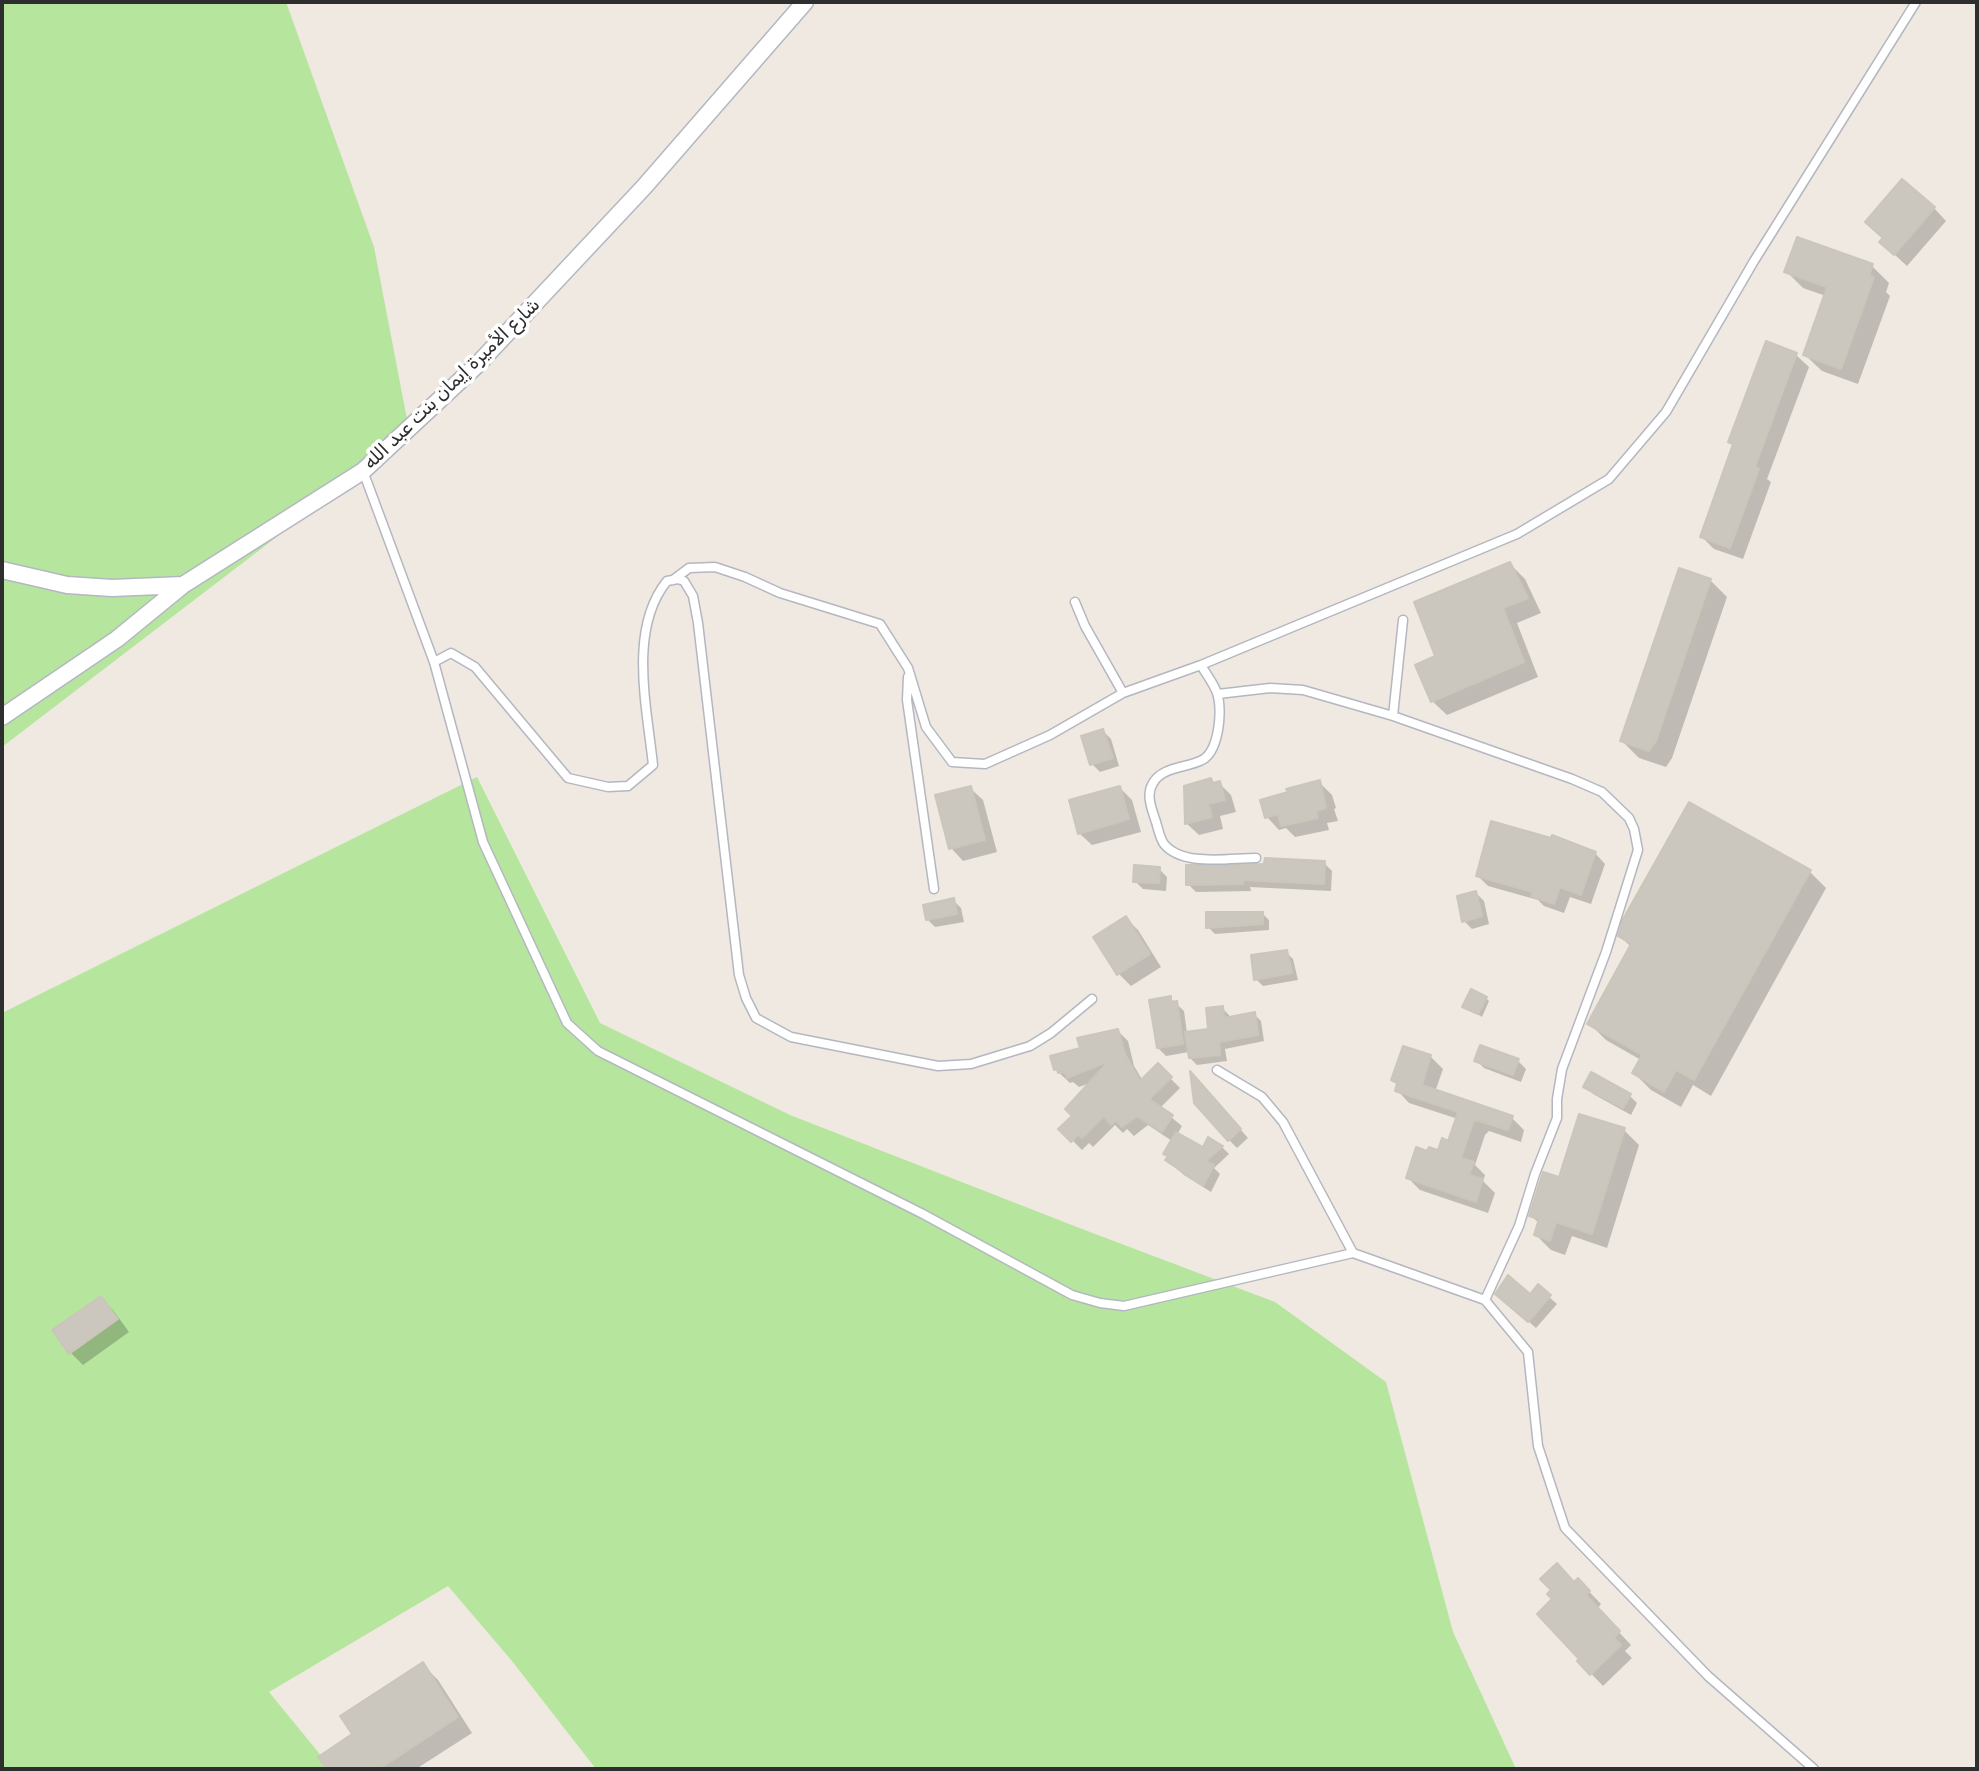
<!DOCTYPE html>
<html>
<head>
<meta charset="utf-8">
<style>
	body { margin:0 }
	#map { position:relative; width:1979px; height:1771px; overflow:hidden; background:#efe9e1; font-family:Rubik,sans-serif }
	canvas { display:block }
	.frame { position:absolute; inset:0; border:4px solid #2e2e2e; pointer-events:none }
</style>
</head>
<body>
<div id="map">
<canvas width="1979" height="1771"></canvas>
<div class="frame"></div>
</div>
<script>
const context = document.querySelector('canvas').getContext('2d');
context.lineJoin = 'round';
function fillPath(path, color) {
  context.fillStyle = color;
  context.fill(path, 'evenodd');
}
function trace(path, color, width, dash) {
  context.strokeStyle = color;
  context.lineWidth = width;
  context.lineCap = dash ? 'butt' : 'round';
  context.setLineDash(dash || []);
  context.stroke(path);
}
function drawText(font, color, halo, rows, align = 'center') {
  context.font = font + ' Rubik,"Noto Sans Arabic",sans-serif';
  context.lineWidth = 7;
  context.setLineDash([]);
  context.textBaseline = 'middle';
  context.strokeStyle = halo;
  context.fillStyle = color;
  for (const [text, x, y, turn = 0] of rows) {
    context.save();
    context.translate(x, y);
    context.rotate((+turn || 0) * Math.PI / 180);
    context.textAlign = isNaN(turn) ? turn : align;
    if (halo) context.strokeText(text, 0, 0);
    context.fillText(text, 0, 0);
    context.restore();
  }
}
const green = new Path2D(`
	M2 2H286L374 247 410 435 2 747Z
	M477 777 600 1023 790 1115 1082 1229 1275 1302 1386 1382 1453 1632 1516 1769H596L512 1661 448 1586 269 1692 332 1769H2V1013Z`);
const shadow = new Path2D(`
	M1934 208 1946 221 1907 266 1894 254Z
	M1872 266 1889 283 1886 292 1890 296 1858 384 1822 371 1805 355 1826 296 1803 288 1786 271Z
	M1767 344 1796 355 1809 367 1767 479 1771 482 1743 559 1714 549 1702 537Z
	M1510 564 1525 579 1541 613 1517 623 1538 677 1447 715 1432 701 1437 657Z
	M1710 580 1727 597 1672 758 1666 767 1639 758 1622 741Z
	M1103 731 1111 739 1119 766 1100 772 1092 764Z
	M1211 780 1215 784 1219 783 1231 795 1236 812 1220 816 1223 829 1199 835 1186 823Z
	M1319 782 1332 795 1336 808 1334 809 1338 821 1327 823 1329 830 1295 837 1286 828 1279 830 1267 817Z
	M970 788 983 800 997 852 963 861 951 848Z
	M1120 788 1132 800 1141 832 1092 845 1079 833Z
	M1595 853 1605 864 1591 904 1570 897 1564 913 1544 906 1538 900 1488 886 1477 875Z
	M1324 863 1332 871 1331 891 1250 887 1251 891 1196 892 1188 884Z
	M1159 869 1167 877 1166 891 1143 889 1135 881Z
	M1810 872 1826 888 1711 1096 1693 1085 1681 1107 1651 1090 1634 1073 1641 1060 1606 1040 1589 1023 1631 947 1620 936Z
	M1476 893 1484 901 1489 924 1472 929 1464 921Z
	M953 900 961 908 964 922 935 927 927 919Z
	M1262 913 1269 920V930L1215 934 1208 927Z
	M1126 918 1138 930 1161 967 1131 986 1119 974Z
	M1286 952 1293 959 1298 980 1263 986 1256 979Z
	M1170 998 1184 1011 1187 1033 1210 1030 1222 1008 1229 1015 1230 1019 1254 1014 1261 1021 1264 1041 1225 1049 1227 1061 1197 1065 1190 1058 1189 1052 1166 1056 1158 1048Z
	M1486 998 1489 1001 1482 1017 1465 1006Z
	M1118 1031 1128 1041 1134 1066 1143 1081 1158 1066 1180 1088 1160 1108 1182 1126 1177 1135 1204 1149 1222 1147 1229 1154 1214 1168 1220 1174 1211 1192 1184 1175 1167 1160 1169 1157 1165 1153 1172 1141 1148 1125 1134 1136 1127 1129 1123 1133 1115 1125 1093 1147 1089 1143 1082 1150 1061 1129 1074 1116 1093 1082 1079 1087 1073 1082 1070 1083 1055 1069 1083 1049Z
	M1404 1048 1431 1057 1443 1069 1435 1092 1512 1118 1524 1130 1521 1142 1489 1131 1485 1135 1475 1165 1485 1175 1483 1181 1495 1193 1488 1213 1420 1190 1408 1178 1428 1153 1439 1152 1449 1143 1458 1119 1409 1103 1397 1090 1398 1085 1393 1080Z
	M1476 1060 1518 1061 1526 1069 1521 1082 1484 1068Z
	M1198 1081 1248 1138 1237 1148 1229 1140Z
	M1586 1086 1629 1095 1637 1103 1631 1115 1593 1094Z
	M1624 1130 1639 1145 1607 1248 1572 1236 1565 1255 1551 1250 1536 1235 1540 1224 1531 1216 1560 1180Z
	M1530 1297H1549L1557 1304 1536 1328 1505 1301Z
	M101 1298 113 1310 129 1332 83 1365 71 1353Z
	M1578 1580 1601 1604 1597 1609 1631 1645 1625 1651 1632 1658 1603 1686 1579 1661 1582 1659 1574 1584Z
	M422 1664 438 1680 472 1733 416 1769H329L321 1758 354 1734Z`);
const building = new Path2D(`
	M1902 179 1935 207 1894 255 1879 242 1883 238 1865 222Z
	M1797 237 1873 264 1869 276 1874 277 1841 369 1803 355 1827 287 1784 272Z
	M1766 341 1797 353 1755 467 1759 469 1730 548 1700 537 1733 444 1728 442Z
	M1510 562 1528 598 1503 608 1524 662 1431 702 1415 665 1435 656 1414 602Z
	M1679 568 1711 579 1656 741 1649 751 1620 741Z
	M1103 729 1113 758 1090 765 1081 736Z
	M1211 778 1213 783 1220 781 1225 800 1208 804 1212 817 1185 824 1184 786Z
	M1320 780 1326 808 1316 811 1318 818 1281 826 1278 814 1265 818 1260 800 1288 792 1286 789Z
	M971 786 985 840 949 849 935 795Z
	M1120 786 1129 819 1078 834 1069 800Z
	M1689 802 1811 870 1694 1080 1676 1070 1664 1092 1632 1073 1642 1055 1587 1024 1631 944 1618 936 1622 921Z
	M1491 821 1551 838 1552 835 1596 852 1581 895 1560 887 1554 904 1531 896 1533 892 1476 876Z
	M1265 858 1325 861 1324 884 1243 880V884L1186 885V865L1264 864Z
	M1134 865 1160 867 1159 883 1133 882Z
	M1476 891 1482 916 1462 922 1457 896Z
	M954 898 957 914 926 920 923 905Z
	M1206 912H1263V924L1206 928Z
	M1126 916 1150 954 1117 975 1093 937Z
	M1287 950 1292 973 1254 980 1251 955Z
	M1471 989 1487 997 1478 1014 1462 1007Z
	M1171 996V1002L1177 1001 1183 1044 1157 1048 1149 1000Z
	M1223 1006 1224 1018 1255 1012 1258 1035 1219 1042 1220 1055 1189 1058 1185 1032 1208 1029 1206 1008Z
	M1118 1029 1125 1054 1140 1081 1158 1063 1172 1077 1149 1099 1173 1115 1162 1132 1137 1116 1122 1127 1116 1120 1111 1125 1104 1116 1082 1138 1078 1134 1071 1142 1058 1129 1072 1116 1065 1109 1109 1061 1067 1078 1065 1072 1058 1073 1057 1069 1054 1070 1050 1056 1080 1048 1077 1038Z
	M1480 1045 1519 1059 1513 1075 1474 1061Z
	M1403 1046 1431 1055 1422 1085 1513 1116 1508 1130 1476 1120 1473 1122 1461 1158 1474 1162 1469 1175 1483 1179 1476 1202 1406 1178 1416 1147 1427 1151 1429 1147 1438 1150 1442 1138 1448 1141 1458 1112 1395 1091 1397 1083 1391 1080Z
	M1190 1071 1241 1129 1228 1141 1194 1103Z
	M1591 1072 1631 1094 1623 1108 1583 1087Z
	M1579 1114 1625 1128 1592 1234 1556 1222 1550 1241 1534 1235 1539 1219 1529 1216 1543 1172 1559 1177Z
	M1176 1132 1203 1147 1208 1137 1223 1146 1206 1161 1214 1165 1203 1186 1165 1160 1168 1156 1163 1154Z
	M1508 1275 1530 1294 1538 1284 1551 1295 1528 1322 1495 1294Z
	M101 1296 118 1319 69 1354 52 1330Z
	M1557 1563 1574 1582 1578 1578 1590 1591 1586 1595 1620 1631 1614 1638 1621 1645 1590 1675 1577 1661 1579 1659 1537 1614 1552 1599 1547 1594 1551 1590 1540 1579Z
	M423 1662 458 1717 379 1769H327L318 1757 352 1734 340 1716Z`);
const service = new Path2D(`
	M363 471 434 662 483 842 567 1023 598 1051 923 1214 1072 1295 1100 1303 1124 1306 1353 1253 1485 1300 1528 1352 1538 1446 1565 1528 1708 1676 1814 1769
	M673 580 689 568 715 567 745 577 780 593 880 624 908 668 926 727 952 762 985 764 1050 735 1123 693 1201 665 1517 534 1609 479 1666 412 1754 261 1916 2
	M1075 602 1085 626 1123 693
	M434 662 451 653 475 667 568 778 608 787 628 786 653 765C647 707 628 629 667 581L678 579 684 581 693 596 698 623 739 975 746 998 756 1018 791 1037 938 1066 971 1064 1030 1046 1051 1033 1092 999
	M1201 665C1206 674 1214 684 1217 693 1223 710 1219 754 1200 761 1185 768 1162 767 1153 783 1146 794 1151 807 1155 819 1158 827 1159 837 1164 844 1183 867 1229 858 1256 858
	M908 677 907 700 934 889
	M1218 694 1270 688 1303 690 1393 716 1572 779 1602 792 1629 818 1634 829 1638 850 1606 952 1562 1069 1557 1099V1118L1535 1174 1519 1226 1485 1300
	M1393 716 1403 620
	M1217 1070 1262 1097 1283 1122 1353 1253`);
const minor = new Path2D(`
	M2 570 67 585 112 588 183 585 363 471 478 364 644 187 805 2
	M2 717 117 639 183 585`);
const streetNames = [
	["شارع الأميرة إيمان بنت عبد الله",452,384,-44]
];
fillPath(green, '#b6e59e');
fillPath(shadow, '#0003');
fillPath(building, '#cbc7bf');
trace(building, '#cbc5ba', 2);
trace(service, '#b4b7c1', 11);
trace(minor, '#b4b7c1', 19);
trace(service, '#fff', 8);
trace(minor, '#fff', 16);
drawText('19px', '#2e2e2e', '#fff', streetNames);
</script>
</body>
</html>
